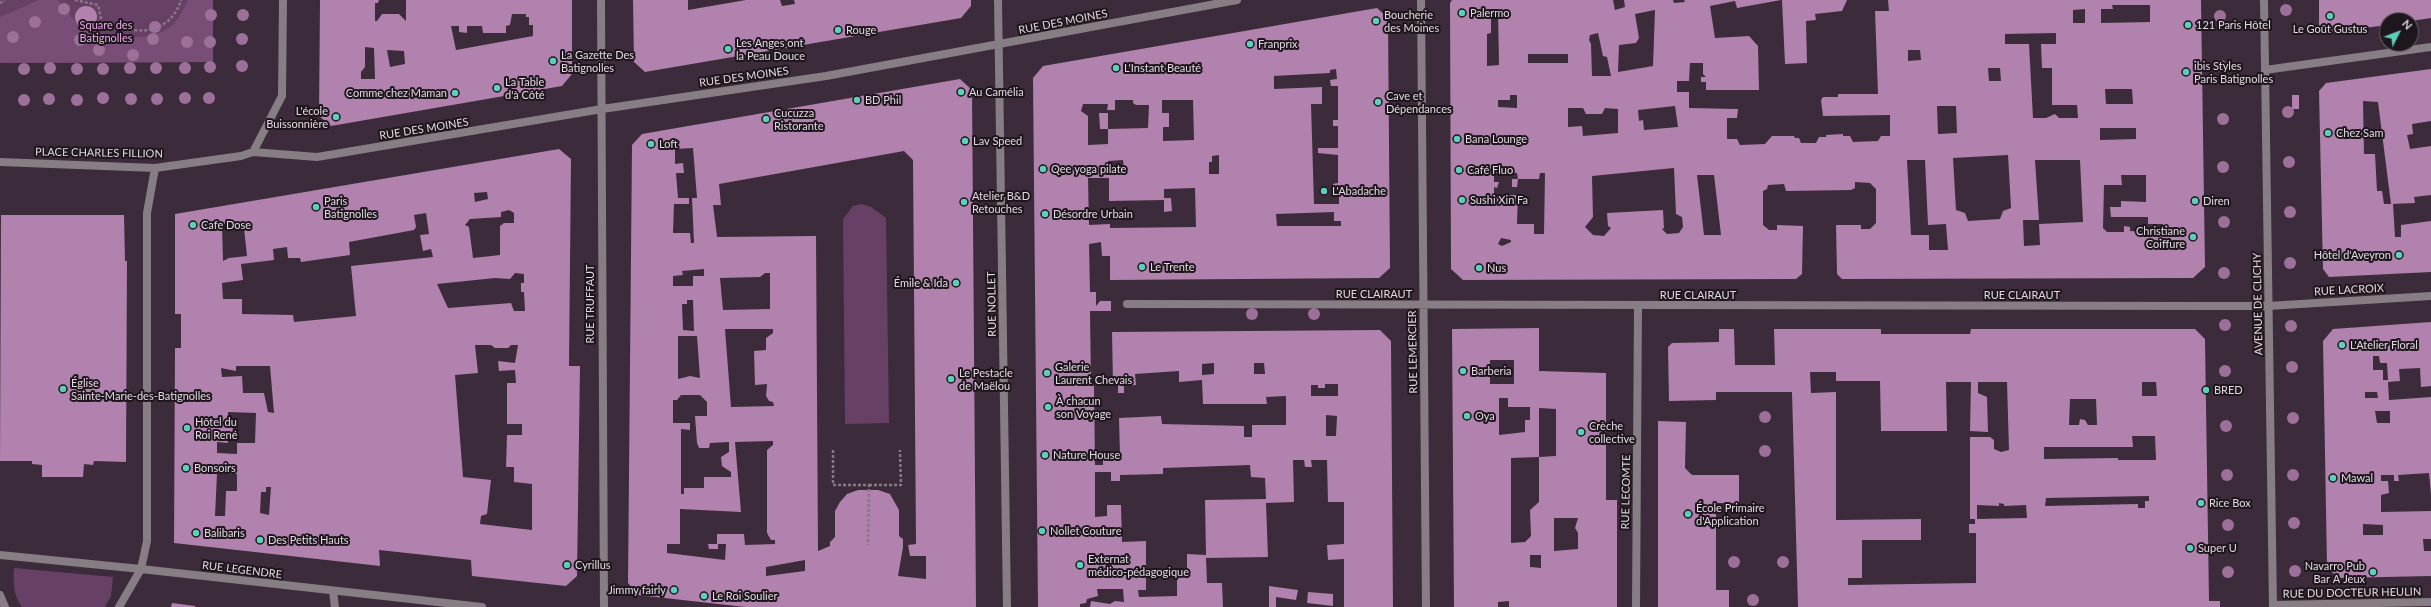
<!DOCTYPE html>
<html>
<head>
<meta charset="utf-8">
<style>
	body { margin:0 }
	#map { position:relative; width:2431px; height:607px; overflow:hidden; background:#3c2b3a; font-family:Lato,sans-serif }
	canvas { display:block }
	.north { position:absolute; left:2379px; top:12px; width:40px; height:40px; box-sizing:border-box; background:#1e161d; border:1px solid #6c636b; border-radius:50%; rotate:48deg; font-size:11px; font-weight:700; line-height:16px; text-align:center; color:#e2d7e0 }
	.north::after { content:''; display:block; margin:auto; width:14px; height:18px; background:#5dceb9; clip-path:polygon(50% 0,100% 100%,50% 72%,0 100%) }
</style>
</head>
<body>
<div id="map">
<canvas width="2431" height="607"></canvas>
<div class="north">N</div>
</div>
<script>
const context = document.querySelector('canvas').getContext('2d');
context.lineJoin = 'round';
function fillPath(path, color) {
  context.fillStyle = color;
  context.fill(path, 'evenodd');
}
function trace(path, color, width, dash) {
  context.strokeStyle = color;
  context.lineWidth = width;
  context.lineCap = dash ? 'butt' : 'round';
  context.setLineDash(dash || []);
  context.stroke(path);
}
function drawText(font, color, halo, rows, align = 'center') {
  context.font = font + ' Lato,sans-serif';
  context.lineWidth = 4;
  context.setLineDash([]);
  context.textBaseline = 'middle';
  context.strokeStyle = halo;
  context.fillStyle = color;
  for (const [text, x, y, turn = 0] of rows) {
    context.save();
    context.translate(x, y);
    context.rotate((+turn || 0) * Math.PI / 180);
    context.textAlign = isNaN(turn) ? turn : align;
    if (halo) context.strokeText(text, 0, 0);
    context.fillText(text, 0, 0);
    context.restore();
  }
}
const green = new Path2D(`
	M0 0H213V62L0 63Z
	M862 204 871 207 886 218 889 423 845 424 843 219 853 206Z
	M14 568 113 577 111 596 105 607H22C13 595 13 582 14 568Z`);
const forest = new Path2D(`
	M39 0H58C62 5 73 20 77 23 101 38 145 44 169 28 178 22 183 9 188 0H213V62L0 63V17Z`);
const building = new Path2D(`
	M320 0H379L378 3H375V21H377L382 14H399L406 21V0H572V74L562 86 331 126 319 116ZM512 14H526V17H529V25H533V36L456 50 451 26H459V32L467 33V26H482L483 33H506V26L510 25ZM365 47 374 48 375 79H361V72L365 67ZM387 50 404 51 405 64 390 67Z
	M633 0H688V10L746 0H780L782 6 795 4 794 0H971V6L961 18 645 72 634 62Z
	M1452 0H1613L1615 10 1625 7 1624 0H1673L1674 3 1685 2 1684 0H1781L1737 8 1735 1 1710 6 1715 38 1749 36 1758 46 1759 90H1706V82H1701V77H1706L1703 74V63H1690L1689 81H1677V92H1689V108L1738 109 1737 118H1727V139H1737L1740 145 1765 144 1772 136H1794L1795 138H1799L1801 143H1816L1819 137H1826V135L1843 134V136H1850L1853 142 1878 141 1881 136H1890V115L1823 116 1821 100 1823 97H1838V94H1878L1875 11H1889L1888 0H2201L2205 267 2193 278 1842 279 1837 274 1836 225H1861V229H1870L1876 223V189L1870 183 1855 182V188L1851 190 1786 191 1784 184 1768 185 1767 189 1763 191V225L1769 230H1777V225L1803 226 1802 274 1796 279 1463 280 1451 269 1450 3ZM2112 5H2150V22L2101 23V9H2113ZM1487 9H1498L1499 65 1487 66V34L1491 33V16H1487ZM2085 9V23H2073V10ZM1655 10 1653 66 1618 72 1619 45 1636 43 1639 38 1635 14ZM1598 33 1603 56 1607 57 1611 76H1592L1591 44 1589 40 1590 35ZM2056 33V44H2041L2042 68H2052V105H2077L2078 118H2059L2055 114 2046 118H2033L2029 44H2005V34ZM1908 50H1920L1921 60 1908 61ZM1528 54H1568V63H1528ZM1988 68H2000L2001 81H1989ZM2105 89H2132L2133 104H2106ZM1510 95H1517V108L1498 107V100H1510ZM1675 106 1678 127 1644 130 1643 120 1639 121 1638 110ZM1937 106H1956L1957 133 1938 134ZM1568 108H1583L1586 114H1602L1605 108 1618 109V133L1583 136 1582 126 1568 127ZM2100 128H2136V139L2100 140ZM2008 155 2011 208 2003 211 2000 219 1968 221 1965 213 1956 210 1953 158ZM1907 160H1925L1928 225 1946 224 1948 250H1929V235H1911ZM2035 160H2080L2083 222 2039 224 2040 245 2024 246 2023 220H2039ZM1674 168 1676 214 1682 217 1683 227 1679 233 1667 234 1662 229 1664 228 1663 210 1607 213 1608 226 1611 228 1604 236 1593 235 1585 227 1593 217 1592 176ZM1494 173H1517L1518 179H1539L1540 173H1545L1544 234H1534V224H1517L1518 195 1494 196V187L1497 188 1499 182H1494ZM1697 175H1714L1721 235H1704ZM2121 175H2146V202L2121 201V207H2110L2111 217H2148V224H2163V236H2148V232L2130 231V227L2124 226V232H2107L2103 228 2104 185H2122ZM1501 238 1511 240V242L1502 246 1498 244Z
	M1782 0H1847L1842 11 1815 14 1816 20 1806 21 1807 63 1785 64Z
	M2319 0H2431V18L2411 21 2387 20V25L2327 33 2319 26Z
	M75 17a11 11 0 1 1 22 0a11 11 0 1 1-22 0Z
	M1377 8 1388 18 1390 268 1379 278 1110 280V256H1102L1101 242 1089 244 1090 292H1096V306L1100 301H1111V311H1090L1091 386H1094L1095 465H1103V455H1120L1119 418 1161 416 1162 424 1244 426V437H1252V425H1286V396L1266 397 1267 404H1203L1202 380 1179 382V371L1135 374 1136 385 1124 386V393H1118V384L1113 385 1112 332 1380 330 1391 341 1393 607H1344V559L1328 560 1327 545 1344 544V502H1328L1327 460H1311L1312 467H1305L1304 460H1293L1294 502 1266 503 1268 557 1206 558 1207 583H1222L1223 607H1090L1091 601 1110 604 1115 601 1124 602 1123 589H1097L1098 596 1087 599 1086 603 1080 604V607H1038L1033 78 1043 66ZM1336 69 1337 79 1330 80 1331 86H1338V120H1333V126H1338V148H1318V153L1338 155V183L1333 184V190H1339V204H1314L1311 104H1322V87L1274 89V76L1330 73V70ZM1115 100H1133V103L1136 105H1149L1148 128 1108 129V144L1088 145V116L1081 111 1083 104H1108L1107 110H1115ZM1162 100H1193L1194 140 1163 141V127H1169V113H1162ZM1219 155V174H1209V162H1212V156ZM1123 160 1124 169H1109L1108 161ZM1088 178H1109V201L1164 200V212L1172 211 1171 198H1164V189L1195 188 1196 227 1110 228V224L1089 225ZM1334 212V221H1341V226H1277L1276 214ZM1214 363V374L1202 375V364ZM1254 363H1264L1265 374H1254ZM1325 384H1338V396H1311V385H1318V388H1325ZM1326 415 1337 416 1336 436H1326ZM1250 465 1251 477 1265 478 1266 499 1205 500 1206 555 1187 554V570H1177V596L1139 597 1138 590H1146V541L1122 542 1121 505H1107V516L1095 517V472H1111V481H1120V475L1163 474V468Z
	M2431 69V121L2412 124 2413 134 2407 135 2410 149 2431 146V195L2414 197 2415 203 2391 204 2378 102 2363 101 2364 154H2375L2377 191H2382L2384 204H2393L2395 237H2401V225L2431 221V272L2329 277 2323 269 2319 91 2326 83Z
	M960 79 972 90 976 607H745L638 595 628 583 632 145 642 134ZM693 148 697 198H692L694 243H691L690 233H673L674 204H689V198H678L676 173H684L683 163 675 164V149ZM904 151 913 160 916 544 908 545 910 556H926V579L898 576 903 547V539L899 536V510L890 494 878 490H858L847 494 840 502 835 511V537L830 542V546L818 551 816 236 717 237 713 205H721L719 184ZM704 269V276H693V286H673V276L683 275 682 271ZM765 273H770V309L723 310 720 278 760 277ZM687 300H693L694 331 683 330 682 304H687ZM725 329H773V333L766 338V350L754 351 755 385 767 384 766 396 769 401 773 402 774 406 731 407ZM678 336H697L700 378 690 376 678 379ZM681 395H700L707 402V416H695L697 443 699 448H709L710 443 729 442V452L721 457 722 466 731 472V477H704V488H684V494H681V429L690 430V423H673V400H677ZM773 441V445L767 450V533L771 540H775V544L745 545 744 534H717V544H708L709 549H718V544H726L725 560 667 553V544H680V509L741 512 735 442ZM805 560V571L766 576V567Z
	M2292 95H2299V109H2292Z
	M1099 113H1108V129H1100Z
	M559 149 571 159 569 366H580L577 576 566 586 472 576 471 560 379 550 380 566 174 543 175 348H181V314H175V214ZM487 192 488 199 475 202 474 193ZM509 210 514 213V223H504L500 226V255L473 258 469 227 465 225 470 219 501 217V212ZM426 213 429 234 420 235 423 251 431 249 433 257 351 266 356 316 294 322 293 315 242 314V299H223L222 283 243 280 241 264 274 260 273 249 287 247 288 258H300L301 262 350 255 349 242 414 230 416 227 414 215ZM235 222 236 230 244 228 247 256 229 258 223 261 222 225ZM515 273 524 274V283H521V292H524L525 311H514L511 303 448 308 437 284 495 278 510 279ZM475 345H491L495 348H508L511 345H518L515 363 498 361 499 371 515 370 516 383H507V424H522V435H507L506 467H514V482L532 484V530L480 524 481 516 487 514 491 480 463 477 455 375 478 373ZM236 366H270L274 413 268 412 264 393H243L242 376 222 377 221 368 236 371ZM228 412 256 413 255 443H237V454L217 453V442L228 443 227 435H232L233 427H228ZM217 473 237 474V491H226L225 516H215ZM266 487H271L269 515 260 513 261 492H266Z
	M1512 179H1518L1517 187H1512Z
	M1 215H124L125 261H127L126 462 94 461 93 465 84 464 83 477H42V465L32 464V461H0Z
	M2431 322V386L2421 387 2420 368 2399 369 2400 381 2388 382 2389 400 2431 397V495L2429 473 2398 475 2399 481H2394V475H2381V481H2388L2389 493 2381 495V512L2431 511V539H2423L2424 551H2431V576L2338 578 2327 567 2323 341 2333 329ZM2373 356H2379L2380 363H2387L2388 380H2383V370H2373ZM2365 392H2377L2378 398H2365ZM2375 411H2390V423H2377ZM2363 524 2383 525V535H2363Z
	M1539 328V371L1606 373V500H1617V607H1509V601L1498 602V607H1454L1452 329ZM1490 360H1514V384H1490ZM1499 398H1508V407H1530V420H1525V432L1499 435ZM1539 408 1556 409V456L1539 457V502L1530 510 1531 536 1525 542 1511 543V458L1539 457ZM1554 518H1578L1575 528 1578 533V549L1554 551ZM1530 555H1541V568L1530 567Z
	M1719 329H1734L1735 365H1775L1774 329H1881V334H1970L1971 329H2195L2205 339 2209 601H2220V607H1798L1792 392H1716V400L1669 401 1668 347 1672 343 1719 342ZM1810 372H1836V381H1880L1881 431H1947L1946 382H1971L1970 431 1988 432 1987 397 1978 393V382H2007L2009 450 2001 452 1994 449V440L1990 437H1970V519H1975V524H1969V533H1976V583L1848 585V578H1862V540H1921V519L1836 520V392L1811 393ZM2142 382H2156L2157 396H2142ZM2070 399H2096L2097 425H2088L2085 420 2080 419 2079 425H2069ZM2132 436H2155L2156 460H2118V458L2044 459V447H2133ZM2149 496V501H2145V508H2138V504L2045 506 2046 498ZM1999 503 2004 504V506L2026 505 2027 518 1977 519V505L1999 506Z
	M1658 421 1686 422 1685 468 1692 475H1739V503H1716V590H1729V607H1658Z
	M1269 586 1298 590 1296 600 1276 597V607H1269Z
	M1308 592 1333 594V606L1307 603Z
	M172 603 195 606V607H171Z`);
const path = new Path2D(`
	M75 0 98 5 102 23C128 28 145 38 168 21 174 15 179 8 181 0
	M0 3 5 0
	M833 450V485H869L868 545
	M869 485H901L900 450`);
const pedestrian = new Path2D(`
	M1636 607 1638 306`);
const minor = new Path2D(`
	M601 0 604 607
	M998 0 1007 607
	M1421 0 1426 607
	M2264 0 2273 607
	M2265 70 2431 47
	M253 152 317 157 602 109 826 76 1237 0
	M0 162 155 168 241 156 253 152 282 96 283 0
	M1127 304 2217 306H2268L2431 296
	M0 555 141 569 482 607
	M333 592 335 607
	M0 595 5 607
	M2273 605 2431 602
	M119 607 141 569 147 541V213L155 168`);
const trees = [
	[64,9],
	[2286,10],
	[211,15],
	[243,15],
	[2220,16],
	[35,22],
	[155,27],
	[13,37],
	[153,39],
	[242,39],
	[80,40],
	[187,42],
	[210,42],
	[99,50],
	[133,55],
	[242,66],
	[2221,66],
	[210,67],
	[50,68],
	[130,68],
	[156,68],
	[185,68],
	[24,69],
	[77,69],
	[103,69],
	[103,98],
	[185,98],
	[209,98],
	[49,99],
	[131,99],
	[157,99],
	[24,100],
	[77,100],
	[2288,112],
	[2223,119],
	[2289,162],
	[2223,167],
	[2290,212],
	[2224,222],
	[2290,263],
	[2224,273],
	[1252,314],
	[1314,314],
	[2225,325],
	[2291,326],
	[2292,367],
	[2225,371],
	[1765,417],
	[2293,418],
	[2226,426],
	[1765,451],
	[2227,475],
	[2293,475],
	[2294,523],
	[2228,525],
	[1734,562],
	[1783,562],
	[2295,571],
	[2228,572],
	[1753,600]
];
const markers = [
	[1462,13,4,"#5dceb9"],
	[2330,16,4,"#5dceb9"],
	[1376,21,4,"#5dceb9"],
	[2188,25,4,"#5dceb9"],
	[838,30,4,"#5dceb9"],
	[1250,44,4,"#5dceb9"],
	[728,49,4,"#5dceb9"],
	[553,61,4,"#5dceb9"],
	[1116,68,4,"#5dceb9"],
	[2186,72,4,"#5dceb9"],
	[497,88,4,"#5dceb9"],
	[961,92,4,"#5dceb9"],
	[455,93,4,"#5dceb9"],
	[857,100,4,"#5dceb9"],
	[1378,102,4,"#5dceb9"],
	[336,117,4,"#5dceb9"],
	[766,119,4,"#5dceb9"],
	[2328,133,4,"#5dceb9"],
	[1457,139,4,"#5dceb9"],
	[965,141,4,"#5dceb9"],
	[651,144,4,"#5dceb9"],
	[1043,169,4,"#5dceb9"],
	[1459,170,4,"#5dceb9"],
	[1324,191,4,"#5dceb9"],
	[1462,200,4,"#5dceb9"],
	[2195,201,4,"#5dceb9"],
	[964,202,4,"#5dceb9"],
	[316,207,4,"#5dceb9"],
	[1045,214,4,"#5dceb9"],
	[193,225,4,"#5dceb9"],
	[2193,237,4,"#5dceb9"],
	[2399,255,4,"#5dceb9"],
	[1142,267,4,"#5dceb9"],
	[1479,268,4,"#5dceb9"],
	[956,283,4,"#5dceb9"],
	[2342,345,4,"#5dceb9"],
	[1463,371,4,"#5dceb9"],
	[1047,373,4,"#5dceb9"],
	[951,379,4,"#5dceb9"],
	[63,389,4,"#5dceb9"],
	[2206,390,4,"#5dceb9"],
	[1048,407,4,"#5dceb9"],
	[1467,416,4,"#5dceb9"],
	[187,428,4,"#5dceb9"],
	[1581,432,4,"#5dceb9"],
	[1045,455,4,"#5dceb9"],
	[186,468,4,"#5dceb9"],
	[2333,478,4,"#5dceb9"],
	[2201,503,4,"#5dceb9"],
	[1688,514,4,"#5dceb9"],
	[1042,531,4,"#5dceb9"],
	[196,533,4,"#5dceb9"],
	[260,540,4,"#5dceb9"],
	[2190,548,4,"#5dceb9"],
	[567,565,4,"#5dceb9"],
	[1080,565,4,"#5dceb9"],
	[2373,572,4,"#5dceb9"],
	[674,590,4,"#5dceb9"],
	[704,596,4,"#5dceb9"]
];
const poiNames = [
	["Palermo",1470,13],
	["Boucherie",1384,15],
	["des Moines",1384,28],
	["121 Paris Hôtel",2196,25],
	["Le Goût Gustus",2330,29,"center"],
	["Rouge",846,30],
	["Les Anges ont",736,43],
	["la Peau Douce",736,56],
	["Franprix",1258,44],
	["La Gazette Des",561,55],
	["Batignolles",561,68],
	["ibis Styles",2194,66],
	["Paris Batignolles",2194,79],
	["L'Instant Beauté",1124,68],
	["La Table",505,82],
	["d'à Côté",505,95],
	["Au Camélia",969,92],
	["Comme chez Maman",447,93,"right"],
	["Cave et",1386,96],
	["Dépendances",1386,109],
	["BD Phil",865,100],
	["L'école",328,111,"right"],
	["Buissonnière",328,124,"right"],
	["Cucuzza",774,113],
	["Ristorante",774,126],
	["Chez Sam",2336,133],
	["Bana Lounge",1465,139],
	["Lav Speed",973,141],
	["Loft",659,144],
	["Qee yoga pilate",1051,169],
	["Café Fluo",1467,170],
	["L'Abadache",1332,191],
	["Atelier B&D",972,196],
	["Retouches",972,209],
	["Sushi Xin Fa",1470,200],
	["Paris",324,201],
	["Batignolles",324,214],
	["Diren",2203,201],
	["Désordre Urbain",1053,214],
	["Cafe Dose",201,225],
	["Christiane",2185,231,"right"],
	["Coiffure",2185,244,"right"],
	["Hôtel d'Aveyron",2391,255,"right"],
	["Le Trente",1150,267],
	["Nus",1487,268],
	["Émile & Ida",948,283,"right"],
	["L'Atelier Floral",2350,345],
	["Galerie",1055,367],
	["Laurent Chevais",1055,380],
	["Barberia",1471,371],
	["Le Pestacle",959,373],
	["de Maëlou",959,386],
	["Église",71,383],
	["Sainte-Marie-des-Batignolles",71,396],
	["BRED",2214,390],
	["À chacun",1056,401],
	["son Voyage",1056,414],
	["Oya",1475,416],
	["Hôtel du",195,422],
	["Roi René",195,435],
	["Crèche",1589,426],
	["collective",1589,439],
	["Nature House",1053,455],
	["Bonsoirs",194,468],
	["Mawal",2341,478],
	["Rice Box",2209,503],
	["École Primaire",1696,508],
	["d'Application",1696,521],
	["Nollet Couture",1050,531],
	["Balibaris",204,533],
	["Des Petits Hauts",268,540],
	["Super U",2198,548],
	["Externat",1088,559],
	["médico-pédagogique",1088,572],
	["Cyrillus",575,565],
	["Navarro Pub",2365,566,"right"],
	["Bar A Jeux",2365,579,"right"],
	["Jimmy fairly",666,590,"right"],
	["Le Roi Soulier",712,596]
];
const streetNames = [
	["RUE DES MOINES",1063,22,-11],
	["RUE DES MOINES",744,77,-8],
	["RUE DES MOINES",424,129,-9],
	["PLACE CHARLES FILLION",99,153,1],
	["RUE LACROIX",2349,290,-3],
	["RUE CLAIRAUT",1374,294],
	["RUE CLAIRAUT",1698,295],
	["RUE CLAIRAUT",2022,295],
	["RUE TRUFFAUT",590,304,-90],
	["RUE NOLLET",992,304,-91],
	["AVENUE DE CLICHY",2258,304,-91],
	["RUE LEMERCIER",1413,352,-91],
	["RUE LECOMTE",1626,492,-89],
	["RUE LEGENDRE",242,570,7],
	["RUE DU DOCTEUR HEULIN",2352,593,-1]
];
const parkNames = [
	["Square des",106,25],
	["Batignolles",106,38]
];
fillPath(green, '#674165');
fillPath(forest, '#784d76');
fillPath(building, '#b082ad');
trace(path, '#867884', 2.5, [3, 2]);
trace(pedestrian, '#867d85', 8);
trace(minor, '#867d85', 8);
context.fillStyle = '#9d7099';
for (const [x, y] of trees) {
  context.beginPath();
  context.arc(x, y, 6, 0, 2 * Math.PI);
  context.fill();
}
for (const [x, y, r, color] of markers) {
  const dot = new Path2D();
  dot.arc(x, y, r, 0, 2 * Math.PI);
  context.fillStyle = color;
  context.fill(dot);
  trace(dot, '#1e161d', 1.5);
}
drawText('11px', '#e2d7e0', '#1e161d', poiNames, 'left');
drawText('11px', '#e2d7e0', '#1e161d', streetNames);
drawText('11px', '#eca9e7', '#1e161d', parkNames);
</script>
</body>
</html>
